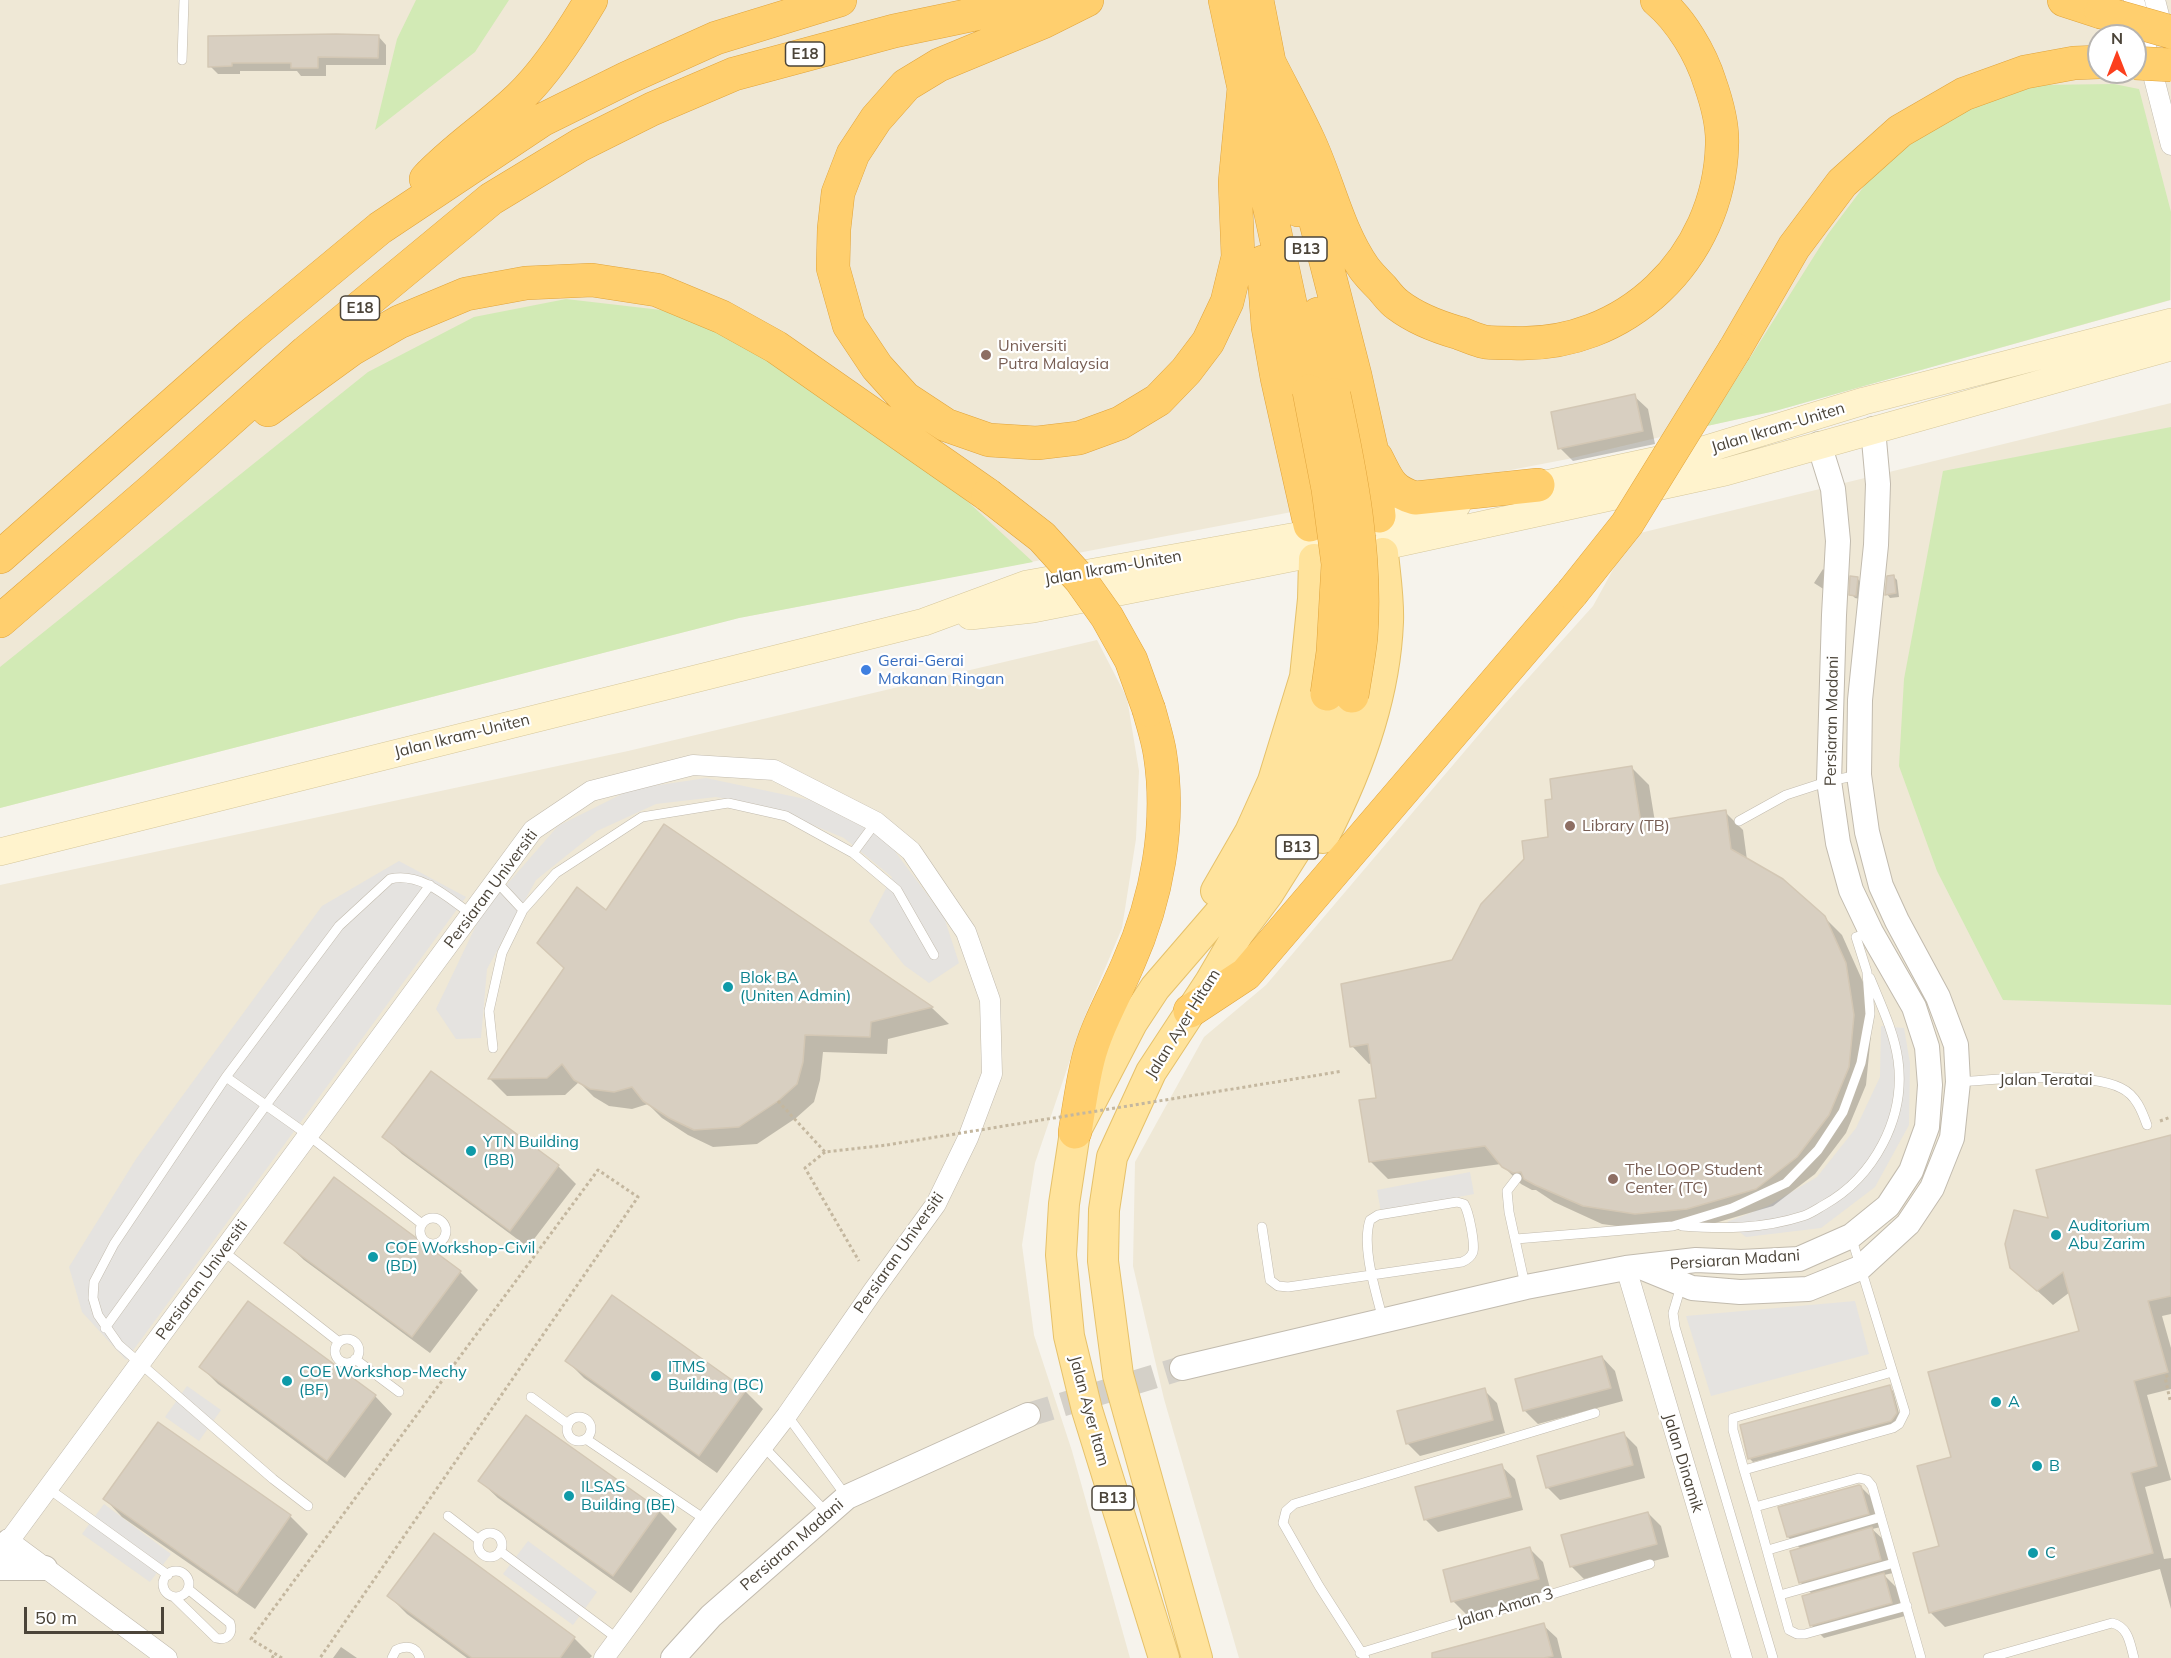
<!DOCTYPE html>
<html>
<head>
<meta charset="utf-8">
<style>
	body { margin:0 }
	#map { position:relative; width:2171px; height:1658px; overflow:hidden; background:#f6f3ec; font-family:Mulish,sans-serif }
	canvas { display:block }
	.north { position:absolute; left:2087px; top:24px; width:60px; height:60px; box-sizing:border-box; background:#fff; border:2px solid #b7b4b0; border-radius:50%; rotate:0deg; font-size:16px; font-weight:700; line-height:24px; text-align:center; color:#4b4439 }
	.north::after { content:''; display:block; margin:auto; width:21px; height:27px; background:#fc3f1d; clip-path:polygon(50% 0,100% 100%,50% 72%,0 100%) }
	.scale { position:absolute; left:24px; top:1607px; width:140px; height:27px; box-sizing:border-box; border:3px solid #4b4439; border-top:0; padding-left:8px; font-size:18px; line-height:21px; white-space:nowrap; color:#4b4439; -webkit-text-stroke:4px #fff; paint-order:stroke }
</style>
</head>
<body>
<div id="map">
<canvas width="2171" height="1658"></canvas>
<div class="north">N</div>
<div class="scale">50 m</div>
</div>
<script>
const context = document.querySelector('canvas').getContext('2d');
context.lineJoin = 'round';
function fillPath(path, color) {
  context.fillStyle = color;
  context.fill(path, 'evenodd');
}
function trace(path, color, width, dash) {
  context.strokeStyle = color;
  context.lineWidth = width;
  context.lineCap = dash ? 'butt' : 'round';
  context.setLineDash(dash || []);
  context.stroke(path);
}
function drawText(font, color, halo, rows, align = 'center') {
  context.font = font + ' Mulish,sans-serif';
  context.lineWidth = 4.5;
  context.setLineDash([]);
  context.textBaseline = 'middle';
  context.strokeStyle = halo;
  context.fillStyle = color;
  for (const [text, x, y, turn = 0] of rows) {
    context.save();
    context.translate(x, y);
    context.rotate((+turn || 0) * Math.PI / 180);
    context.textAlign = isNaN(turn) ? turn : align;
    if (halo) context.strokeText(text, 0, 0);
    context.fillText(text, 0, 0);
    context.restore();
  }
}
const education = new Path2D(`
	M0 0H2171V300L1775 411 1707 426 1568 459 739 618 0 808ZM2099 36H2135V72H2099Z
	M2171 403V1658H1239L1164 1399 1133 1266 1135 1162 1204 1037 1266 985 1504 705 1593 606 1632 535Z
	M1097 640 1127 698 1139 771 1136 839 1122 928 1085 1016 1035 1163 1022 1245 1034 1335 1072 1451 1130 1658H0V885L628 751Z`);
const green = new Path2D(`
	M416 0H509L475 52 375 130 397 39Z
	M2114 84 2139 89 2171 212 2170 300 1775 411 1707 426 1828 234 1874 173 1949 114 2038 85Z
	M566 299 661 310 738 338 843 405 966 500 1033 562 739 618 0 808V667L368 372 474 317Z
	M2171 427V1005L2003 1000 1937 871 1899 766 1904 679 1943 471Z`);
const parking = new Path2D(`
	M706 778 810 800 885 838 944 917 959 963 929 983 904 965 869 921 892 877 844 838 772 808 716 797 656 804 597 831 536 880 487 969 481 1038 456 1039 436 1009 482 913 558 826 632 789Z
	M399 861 466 897 126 1360 82 1312 69 1267 136 1159 322 906Z
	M1881 1026 1904 1028 1910 1063 1909 1125 1875 1187 1821 1228 1746 1237 1727 1222 1768 1206 1817 1177 1856 1128 1880 1077Z
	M1470 1172 1474 1194 1381 1212 1377 1190Z
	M1855 1301 1869 1354 1711 1396 1686 1316Z
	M187 1386 221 1410 199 1441 165 1417Z
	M104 1504 171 1554 150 1582 82 1534Z
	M528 1541 597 1592 573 1625 503 1574Z`);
const shadow = new Path2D(`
	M378 36 386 45V65H326V76H301L297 71H240V74H218L210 66Z
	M1634 396 1648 409 1655 444 1573 461 1560 448Z
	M1823 569 1826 572 1825 590 1814 583Z
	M1893 576 1897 580 1899 597 1890 598 1887 594Z
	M1858 579 1861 583 1860 599 1855 598 1851 594Z
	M1631 767 1649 785 1655 822 1725 812 1743 830 1747 860 1824 917 1842 935 1863 982 1871 1034 1866 1085 1846 1133 1815 1174 1773 1206 1705 1226 1653 1231 1602 1224 1554 1202 1536 1190H1532L1521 1184 1501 1164 1388 1179 1370 1161 1378 1099 1372 1063 1369 1064 1352 1046 1453 961 1550 838Z
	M665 826 932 1008 949 1024 888 1039 887 1054 823 1052 820 1080 814 1102 796 1118 757 1144 713 1147 688 1135 662 1118 648 1104 632 1109 609 1106 594 1097 579 1082 565 1095 507 1096 490 1079Z
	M432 1073 558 1166 576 1184 528 1247 402 1154 384 1137Z
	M2171 1137V1314L2162 1316 2171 1348V1389L2147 1395 2171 1480 2145 1487 2164 1559 2171 1558V1609L2160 1569 1945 1627 1931 1613 1953 1458 2081 1332 2070 1292 2053 1305 2011 1267 2050 1220Z
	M334 1179 460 1272 478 1290 430 1353 304 1260 286 1243Z
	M612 1297 745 1391 763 1409 717 1473 584 1378 567 1361Z
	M1602 1357 1615 1371 1623 1401 1538 1424 1525 1411 1517 1380Z
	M201 1367 375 1396 392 1414 345 1478 218 1384Z
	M1889 1387 1893 1391 1900 1417 1895 1425 1753 1462 1749 1458Z
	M1484 1390 1497 1403 1505 1433 1420 1456 1407 1443Z
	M526 1417 659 1511 677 1529 631 1593 498 1498 480 1481Z
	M158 1424 290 1516 308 1534 255 1609 122 1517 105 1499Z
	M1624 1434 1637 1447 1645 1478 1560 1500 1547 1487Z
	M1501 1466 1515 1479 1523 1510 1438 1532 1425 1519Z
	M1861 1487 1874 1500 1881 1527 1872 1529 1885 1541 1893 1573 1884 1575 1897 1588 1905 1616 1824 1638 1811 1625 1812 1594 1800 1582 1801 1549 1788 1537Z
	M1648 1513 1661 1526 1669 1557 1584 1579 1571 1566Z
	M434 1535 574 1638 592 1656 590 1658H467L407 1614 389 1596Z
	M1529 1548 1543 1562 1551 1592 1466 1614 1453 1601Z
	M1543 1625 1557 1638 1562 1658H1462Z
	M341 1647 357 1658H333Z`);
const building = new Path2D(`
	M336 34 379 35 378 58 318 57V68H291V63H232V66L208 67V36Z
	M1635 394 1643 431 1558 449 1551 412Z
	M1894 575 1896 593 1885 595 1887 576Z
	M1850 576 1858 577 1856 596 1849 595Z
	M1632 766 1641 823 1726 810 1731 849 1783 879 1825 916 1846 963 1854 1015 1849 1067 1829 1115 1797 1157 1756 1189 1687 1209 1635 1214 1583 1206 1535 1185 1524 1179 1521 1172 1513 1173 1502 1167 1485 1146 1369 1162 1359 1100 1376 1098 1368 1044 1350 1047 1341 984 1452 960 1481 904 1524 859 1522 841 1548 837 1545 800 1552 799 1550 779Z
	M664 824 933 1007 871 1022 870 1037 805 1035 803 1062 797 1084 778 1101 739 1127 694 1130 669 1118 643 1101 632 1087 614 1092 590 1089 574 1080 562 1064 547 1078 488 1079 564 968 537 943 577 887 606 910Z
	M431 1071 559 1165 510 1231 382 1137Z
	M2171 1135V1296L2148 1301 2168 1372 2134 1381 2157 1466 2131 1473 2153 1553 1929 1613 1913 1553 1939 1546 1917 1466 1951 1457 1928 1372 2079 1331 2063 1272 2037 1291 2010 1268 2005 1244 2014 1210 2048 1218 2036 1170Z
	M334 1177 461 1271 412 1337 284 1243Z
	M612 1295 746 1390 699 1456 565 1361Z
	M248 1301 376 1395 327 1461 199 1367Z
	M1602 1356 1611 1388 1523 1411 1515 1379Z
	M1890 1385 1897 1413 1891 1421 1748 1459 1740 1425Z
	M1485 1388 1493 1420 1406 1444 1397 1411Z
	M526 1415 660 1510 613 1576 478 1481Z
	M158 1422 291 1515 237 1593 103 1499Z
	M1624 1432 1633 1465 1546 1488 1537 1456Z
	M1502 1464 1511 1497 1424 1520 1415 1487Z
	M1859 1485 1861 1486 1869 1514 1787 1537 1778 1507Z
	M1648 1512 1657 1544 1570 1567 1561 1535Z
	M1872 1527 1881 1560 1799 1583 1790 1551Z
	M434 1533 575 1637 560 1658H472L387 1596Z
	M1530 1547 1539 1579 1451 1602 1443 1570Z
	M1884 1573 1892 1603 1810 1626 1802 1596Z
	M1544 1623 1553 1656 1544 1658H1432V1653Z`);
const tertiaryTunnel = new Path2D(`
	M1028 1415 1182 1368`);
const path = new Path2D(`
	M1313 1076 1342 1071
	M778 1101 825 1152 887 1145
	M2160 1121 2171 1117
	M825 1152 805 1168 859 1261
	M2170 1400 2165 1377 2171 1374
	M272 1658 275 1653
	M282 1658 251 1639 598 1170 638 1197 320 1658`);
const service = new Path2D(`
	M182 60 184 0
	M1739 821 1786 795 1829 781 1859 775
	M853 853 876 822
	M496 881 523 910 556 873 642 817 728 803 786 816 853 853 897 890 934 955
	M493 1048 489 1011 502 953 523 910
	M226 1077 339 926 390 879C421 872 447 897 471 914
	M1958 1082C1997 1079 2088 1071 2121 1088 2136 1095 2142 1111 2147 1125
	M1517 1178 1507 1191 1509 1212 1525 1285
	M420 1231a13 13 0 1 1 26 0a13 13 0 1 1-26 0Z
	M1682 1226C1723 1229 1763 1229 1803 1216 1810 1214 1817 1209 1824 1205 1874 1177 1906 1118 1898 1060 1894 1032 1881 1005 1870 978
	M1262 1227 1270 1280 1278 1286 1288 1287 1462 1262C1467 1260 1471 1257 1473 1252 1475 1243 1469 1212 1464 1204L1457 1202 1378 1215 1370 1220C1361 1247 1376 1292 1383 1320
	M1516 1239 1673 1226 1732 1208 1786 1183 1818 1150 1843 1112 1861 1063 1870 1014 1867 972 1856 937 1869 933
	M223 1251 339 1342
	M1681 1286 1673 1313 1675 1327 1773 1658
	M105 1328 266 1105 430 885
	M335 1351a12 12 0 1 1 24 0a12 12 0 1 1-24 0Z
	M355 1359 399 1392
	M531 1397 568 1424
	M787 1415 846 1496
	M567 1429a12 12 0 1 1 24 0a12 12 0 1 1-24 0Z
	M586 1439 706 1520
	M763 1446 827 1513
	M1744 1470 1733 1430V1418L1892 1372
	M49 1489 168 1575
	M308 1506 273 1479 119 1345 98 1315 93 1298 94 1282 114 1244 226 1077 308 1135 422 1224
	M1755 1507 1744 1470 1893 1428 1899 1424 1905 1412 1851 1236
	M448 1516 479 1540
	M478 1545a12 12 0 1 1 24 0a12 12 0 1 1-24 0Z
	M1768 1550 1881 1517
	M500 1551 618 1639
	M163 1584a13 13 0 1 1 26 0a13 13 0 1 1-26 0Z
	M1780 1595 1894 1563
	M174 1597 216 1638C228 1641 233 1633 230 1623L188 1589
	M1907 1606 1805 1634H1797L1789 1630 1755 1507 1859 1478 1867 1480 1872 1486 1921 1658
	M1360 1653 1650 1564
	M392 1658 396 1650C406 1645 416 1646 420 1658
	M1365 1658 1319 1586 1283 1523 1286 1511 1294 1504 1595 1413
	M1988 1658 2112 1623C2129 1627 2130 1644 2134 1658`);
const minor = new Path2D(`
	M2134 0 2171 145
	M2155 0 2164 35
	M1626 1268 1742 1658
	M167 1658 9 1541 533 830 591 791 693 765 774 770 876 822 911 851 966 932 990 1000 992 1074 968 1138 936 1204 873 1291 787 1415 706 1520 604 1658`);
const tertiary = new Path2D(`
	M1643 1268 1692 1288 1740 1292 1808 1289 1860 1268 1908 1224 1932 1188 1952 1138 1958 1082 1956 1045 1938 997 1897 921 1881 886 1867 832 1859 775 1860 700 1876 545 1878 484 1873 429
	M1182 1368 1526 1287 1626 1268 1696 1260 1741 1262 1799 1259 1851 1236 1888 1206 1911 1171 1927 1127 1930 1085 1927 1047 1914 1007 1871 932 1851 890 1838 843 1829 781 1834 615 1838 541 1833 489 1819 444
	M0 1553 9 1541
	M0 1568H45
	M673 1658 711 1616 847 1497 1028 1415`);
const secondary = new Path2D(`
	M1518 490 1700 451 1864 401 2171 322
	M1383 524 1457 505
	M1385 546 1725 472 2171 347
	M970 616 1033 609 1311 554
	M0 852 924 622 1027 584 1308 534`);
const primary = new Path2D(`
	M1323 838C1358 771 1385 698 1388 622 1389 599 1385 575 1383 553
	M1216 891 1250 832 1273 781 1305 677 1313 599 1314 559
	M1164 1658 1087 1410 1069 1336 1061 1255 1064 1204 1075 1132 1132 1023 1155 988 1236 894 1269 846 1292 801 1313 747 1327 694
	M1197 1658 1118 1375 1103 1261 1104 1210 1112 1157 1151 1072 1210 982 1238 934 1268 894 1297 848 1319 803 1336 757 1352 696`);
const motorway = new Path2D(`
	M1087 0 1043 22 939 65 906 85 876 119 853 154 838 193 834 229 833 268 849 325 877 367 905 398 946 425 989 440 1037 443 1079 438 1120 423 1158 400 1186 371 1208 342 1227 302 1238 257 1235 182 1244 87
	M1225 0 1309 391
	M1257 0 1298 210
	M2064 0 2101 12
	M1269 62C1282 88 1296 113 1308 139 1328 181 1337 229 1364 268 1369 275 1376 282 1382 288 1387 294 1392 301 1398 305 1415 318 1438 327 1459 333 1468 336 1476 340 1485 342 1494 343 1503 343 1512 343 1625 349 1719 258 1722 145 1723 124 1717 103 1710 83 1701 54 1681 20 1657 0
	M426 179C455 148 490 126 520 97 547 71 572 32 591 0
	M1306 184 1355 375 1371 447 1379 516
	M1263 262 1268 327 1277 378 1310 525
	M1318 314 1334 395
	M1735 349 1794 247 1842 183 1900 131 1964 94 2025 72 2074 63 2099 62
	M268 410 352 349 399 322 466 294 526 283 592 280 657 290 722 317 776 347 988 495
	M1376 457C1388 479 1389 490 1415 498L1538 485
	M0 557 251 335 380 228 542 120 627 78 716 38 840 0
	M0 621 154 488 306 352 491 199 580 145 652 109 734 74 894 31 1042 0
	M1190 1011 1246 974 1572 593
	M1075 1132C1079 1108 1082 1084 1088 1060 1096 1027 1115 995 1128 964 1157 899 1171 825 1160 754 1158 740 1153 725 1149 710`);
const pathBridge = new Path2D(`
	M887 1145 1313 1076`);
const motorwayBridge = new Path2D(`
	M2101 12 2171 32
	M2135 63 2171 65
	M1309 391 1328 489 1338 564 1333 652 1327 694
	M1334 395C1351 474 1367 555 1361 637 1359 656 1355 676 1352 696
	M988 495 1042 537 1080 579 1107 617 1131 660 1149 710
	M1572 593 1627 524 1735 349`);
const markers = [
	[986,355,6,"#8d6e63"],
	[866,670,6,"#3f7fe0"],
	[1570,826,6,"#8d6e63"],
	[728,987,6,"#0f9aa8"],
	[471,1151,6,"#0f9aa8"],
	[1613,1179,6,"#8d6e63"],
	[2056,1235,6,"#0f9aa8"],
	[373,1257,6,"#0f9aa8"],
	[656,1376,6,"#0f9aa8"],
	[287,1381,6,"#0f9aa8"],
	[1996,1402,6,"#0f9aa8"],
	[2037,1466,6,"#0f9aa8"],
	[569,1496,6,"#0f9aa8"],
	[2033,1553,6,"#0f9aa8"]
];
const shields = [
	[805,54,39],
	[1306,249,42],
	[360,308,39],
	[1297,847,42],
	[1113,1498,42]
];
const shieldNames = [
	["E18",805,54],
	["B13",1306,249],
	["E18",360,308],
	["B13",1297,847],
	["B13",1113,1498]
];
const educationNames = [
	["Universiti",998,346],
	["Putra Malaysia",998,364],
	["Library (TB)",1582,826],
	["The LOOP Student",1625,1170],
	["Center (TC)",1625,1188]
];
const streetNames = [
	["Jalan Ikram-Uniten",1778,428,-17],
	["Jalan Ikram-Uniten",1113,568,-10],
	["Persiaran Madani",1832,721,-89],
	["Jalan Ikram-Uniten",462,736,-14],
	["Persiaran Universiti",491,889,-53],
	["Jalan Ayer Hitam",1183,1024,-58],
	["Jalan Teratai",2046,1080],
	["Persiaran Universiti",899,1253,-55],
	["Persiaran Madani",1735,1260,-4],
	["Persiaran Universiti",202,1280,-54],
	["Jalan Ayer Itam",1089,1411,75],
	["Jalan Dinamik",1683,1463,73],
	["Persiaran Madani",792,1545,-41],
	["Jalan Aman 3",1505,1608,-17]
];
const shopNames = [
	["Gerai-Gerai",878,661],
	["Makanan Ringan",878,679]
];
const cultureNames = [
	["Blok BA",740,978],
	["(Uniten Admin)",740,996],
	["YTN Building",483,1142],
	["(BB)",483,1160],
	["Auditorium",2068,1226],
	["Abu Zarim",2068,1244],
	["COE Workshop-Civil",385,1248],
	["(BD)",385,1266],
	["ITMS",668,1367],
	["Building (BC)",668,1385],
	["COE Workshop-Mechy",299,1372],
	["(BF)",299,1390],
	["A",2008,1402],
	["B",2049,1466],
	["ILSAS",581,1487],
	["Building (BE)",581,1505],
	["C",2045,1553]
];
fillPath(education, '#efe8d6');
fillPath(green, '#d2eab5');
fillPath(parking, '#e5e3e0');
fillPath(shadow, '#0003');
fillPath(building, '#d8cfc1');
trace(building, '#d3c7b4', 1.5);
trace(tertiaryTunnel, '#d4d0c8', 24, [24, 12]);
trace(service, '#c2bbae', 10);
trace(minor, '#c2bbae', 21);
trace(tertiary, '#c2bbae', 26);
trace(secondary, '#d6c79b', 28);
trace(primary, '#e6c16a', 32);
trace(motorway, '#e0a43c', 34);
trace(path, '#c4b79f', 3, [3, 3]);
trace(service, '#fff', 9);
trace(minor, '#fff', 20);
trace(tertiary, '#fff', 24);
trace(secondary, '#fff3cd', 27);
trace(primary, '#ffe39c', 30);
trace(motorway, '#ffcf6e', 33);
trace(motorwayBridge, '#e0a43c', 34, []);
trace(pathBridge, '#c4b79f', 3, [3, 3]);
trace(motorwayBridge, '#ffcf6e', 33);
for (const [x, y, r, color] of markers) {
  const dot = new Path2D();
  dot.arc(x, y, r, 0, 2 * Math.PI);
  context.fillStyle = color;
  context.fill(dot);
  trace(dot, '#fff', 2);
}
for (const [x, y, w] of shields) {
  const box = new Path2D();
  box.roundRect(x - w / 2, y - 12, w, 24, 4.5);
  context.fillStyle = '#fff';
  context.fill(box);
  trace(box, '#4b4439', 1.5);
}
drawText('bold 15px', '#4b4439', null, shieldNames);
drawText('16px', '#785e54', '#fff', educationNames, 'left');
drawText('16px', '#4b4439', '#fff', streetNames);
drawText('16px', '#366cbe', '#fff', shopNames, 'left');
drawText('16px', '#0d838f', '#fff', cultureNames, 'left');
</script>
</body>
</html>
